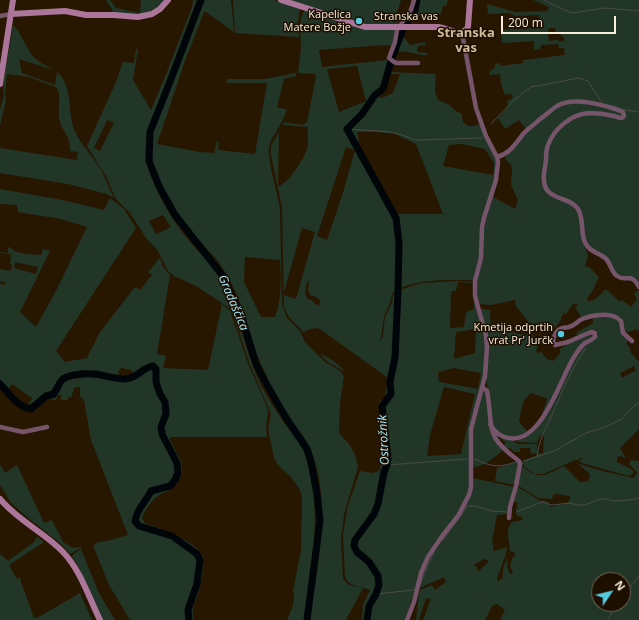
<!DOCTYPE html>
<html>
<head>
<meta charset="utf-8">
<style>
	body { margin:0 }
	#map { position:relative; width:639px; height:620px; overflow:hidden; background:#281700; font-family:"Open Sans",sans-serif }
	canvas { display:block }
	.north { position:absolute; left:591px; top:572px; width:40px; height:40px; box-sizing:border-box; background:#1c0f00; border:1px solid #746758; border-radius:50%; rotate:55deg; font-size:11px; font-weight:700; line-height:16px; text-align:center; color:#f8ecdc }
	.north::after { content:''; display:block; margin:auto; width:14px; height:18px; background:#54cade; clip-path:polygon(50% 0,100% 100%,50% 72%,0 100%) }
	.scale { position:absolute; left:501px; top:16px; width:115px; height:18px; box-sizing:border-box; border:2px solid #f8ecdc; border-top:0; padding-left:5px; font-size:12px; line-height:14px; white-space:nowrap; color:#f8ecdc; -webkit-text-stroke:3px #1c0f00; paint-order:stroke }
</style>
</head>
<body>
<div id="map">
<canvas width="639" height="620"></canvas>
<div class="north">N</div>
<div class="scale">200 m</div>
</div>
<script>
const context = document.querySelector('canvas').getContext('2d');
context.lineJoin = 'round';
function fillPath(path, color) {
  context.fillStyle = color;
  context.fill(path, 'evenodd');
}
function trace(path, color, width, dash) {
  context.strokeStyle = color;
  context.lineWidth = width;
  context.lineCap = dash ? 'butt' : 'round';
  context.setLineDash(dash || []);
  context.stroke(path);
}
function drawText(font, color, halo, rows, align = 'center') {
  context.font = font + ' "Open Sans",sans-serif';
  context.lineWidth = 3;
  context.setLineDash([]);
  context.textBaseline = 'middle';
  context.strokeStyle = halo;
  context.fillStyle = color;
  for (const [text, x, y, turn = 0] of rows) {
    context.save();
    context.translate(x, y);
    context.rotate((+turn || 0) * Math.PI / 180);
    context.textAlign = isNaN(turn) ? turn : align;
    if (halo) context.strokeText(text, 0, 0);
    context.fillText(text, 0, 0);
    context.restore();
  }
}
const green = new Path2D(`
	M106 0H110L116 8 140 13 141 0H166C150 17 136 15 114 13Z
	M193 0H197L195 5 149 128C147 138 145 148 146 158 150 184 173 223 191 243 200 254 211 262 218 275 239 310 244 351 262 387 267 397 274 408 281 418 290 433 301 440 306 458 323 510 311 567 305 620H287C291 611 296 601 293 591L301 550 302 496 300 490 292 478 277 464 274 457 268 429 271 415 269 409 250 364 231 309 196 286 174 276 168 271 158 251 146 238 130 213 116 199 106 176 87 146 116 82 123 62 134 63 136 49H138L133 80 151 110 165 77 192 7ZM107 120 114 123 100 151 94 148ZM163 215 171 227 156 234 149 221Z
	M204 0H231L234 32 206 12H204L185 61 157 144 200 152 214 153 217 141 219 142 218 150 255 154 267 83H227V79H265L296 73V76L284 79 277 107 287 110C285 115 282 121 279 127 276 133 272 137 270 143 265 156 278 193 280 209L282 305 287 318 299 330 305 342 325 362 339 370 344 376 340 403 339 433 349 444 355 454 358 467 344 514 341 540 343 579 349 585 363 588 346 620H309C318 566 334 493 307 442 303 435 297 429 293 422 283 407 273 392 266 375 261 364 256 353 252 342 245 322 241 300 231 282 227 275 223 268 218 261 212 253 203 246 196 237 181 220 154 178 151 155 150 147 152 139 153 131ZM245 257 280 260C281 278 282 299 275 317H261L244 282Z
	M233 0H274L299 8 300 10 298 22 299 37 235 33Z
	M288 0H401L396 15 401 16 397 25 360 24 361 21 358 20 357 23Z
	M415 0H448L446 6H443L441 14 418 16 406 25H403L411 11Z
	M533 0H639V283L635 277 621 276 615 273C610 257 607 257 594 250 590 247 586 242 582 239L588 255 585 266 590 268 599 277 593 290 587 298 588 299 587 301C594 302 601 294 606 289L619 301 622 300 631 307 637 299 634 294 639 290V333L637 329 625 333 621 317 617 316 581 317 575 307 578 305 576 303 572 305 566 314 564 313 561 318 562 319 555 328 554 326 547 332 545 325 529 323 516 306 515 300 491 305 478 304 476 290 484 226 493 197 515 209 518 200 511 185 512 170 511 165 505 159 506 154 526 129 519 120 505 129 498 118 508 107 507 101 513 98 511 94 505 95 501 84 500 74 490 75 489 72 495 68V64L500 63V66L523 63V60L565 55 564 48H559L558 44 541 45 540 49 534 50V41L502 43 501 30 508 29 510 26H514V29L538 28 537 20H539V15L516 16 508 13 488 14 487 4 515 12 547 11 549 7ZM550 28H555L556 29 554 33H559L564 38V42L556 40 550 41C548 37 546 32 550 28Z
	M304 10 332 18 395 30 392 46 385 45 319 50 322 67 387 60 393 64 391 72 436 74 435 92 438 100 448 104 457 112 461 113 463 122 468 126H475L480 123 496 158 497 172 484 212 479 259 474 280C447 280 418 278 394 291L392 294 390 303 384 316 381 337 379 341H380L383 336 385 317 392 302 393 295 397 291 421 283 457 281 474 282 486 346 483 376 472 417 469 435V488L464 504 426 558 405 620H362L363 604 370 590C361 586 348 587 345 576L343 535 348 505 360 471 372 473 380 471 382 447 379 402 385 398 388 378 320 329 315 328 305 331 304 333C296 323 289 320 284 307L282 207 271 155V146L279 132 278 183 279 186C288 184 304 159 307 149 309 143 307 134 308 127L283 125 284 122 303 125 307 122 316 77 315 74 298 73 301 48 300 22ZM357 66 366 101 339 112 327 69ZM390 74H400L393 93 382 98 378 97 377 95C386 91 387 83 390 74ZM357 132H377L395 134 416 144 443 214H396L360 148ZM462 144 485 149 494 163 493 175 443 166 449 145ZM346 147 355 150 342 196 327 240 317 236ZM302 228 315 232 296 299 284 295V292ZM310 279 308 289 310 295 318 298 320 301 319 306 315 304 312 300H309L305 295 306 285ZM458 282 473 283 474 309 466 312 464 327 450 328 451 295 452 291H456ZM476 329 475 353 454 359 456 332ZM454 368 481 373 478 389 439 382 438 372ZM444 387 475 394 461 454 427 456 430 435Z
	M13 25C21 33 24 43 30 52 35 61 45 65 53 70L19 59 22 73 55 85 57 72C72 84 68 109 73 126 78 143 93 155 101 170 106 179 109 189 114 198L107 194 68 184 0 173V148L77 160 78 152 70 151C70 148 70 144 69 141 68 135 60 127 59 118 58 108 62 95 56 87L29 77 7 74 5 94 6 99 0 126V110L4 96 3 84Z
	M401 29H404L402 35 410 45 425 42V45L418 46 417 52 427 53 428 55C417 56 408 50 397 52L394 60 391 58Z
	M0 189 62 200 104 210 110 198 124 209 136 228 56 351 65 362 87 358 100 332 135 287 140 290 152 275 148 272 160 258 163 267 170 275 157 354 166 356 163 368 208 370 222 304 230 311 249 366 262 395 268 410 266 428 267 437H170C171 448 184 459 182 472 181 479 175 486 170 490 167 492 162 493 159 495 152 500 145 510 142 518L145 523C160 529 197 541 203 557 205 564 201 584 199 591 196 602 190 608 194 620H130L109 585 93 545H95V543L107 541 128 535 91 440 84 400 80 397V387H75L71 397H68V400H61V395H58L56 400H52L51 397C65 391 57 374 78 379L82 377 92 375 93 372 85 370 62 375 50 392C42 394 36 402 28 405L32 398 12 384 7 390 0 381V284L5 285V282L1 281 0 283V269L11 271 12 265 10 264 11 254 0 253V252L8 253V247L11 248C17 255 32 254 41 255L43 249 50 251 20 312 36 327 57 289 87 227 61 219 18 212 17 205 0 204ZM15 262 38 267 36 274 14 268ZM123 367 126 370 128 369 133 371V374L129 376H119L118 371Z
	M481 309 490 310 491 328H496L497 330H507L518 334 531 335 540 339 536 351 538 353 541 352 547 359 553 361 560 354V349L568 343 592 334 594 336 583 343 543 416 542 414 547 400 546 398 531 393 524 400 519 420 520 423 528 432 521 437 504 435 498 431 492 425 486 377 488 352 480 310Z
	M604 316 618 319 622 335 628 341 626 344 629 346 631 353 639 362V429L620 448 626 458 620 456 617 457V462L631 469 633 471V474L629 476 582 463 579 461 583 458 582 457 578 460H575L543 474H535L526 468 521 463 522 461 538 455V453L531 454 530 448H520V452H514L510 448 505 449 502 447 506 443 499 437 496 439 493 431 512 440 518 444H537V451L540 454 543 453 544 436 542 435 539 438 537 443 518 442 516 440C524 440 528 436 534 430 551 413 557 390 569 369 572 362 576 356 580 350 586 342 598 343 598 332L596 330 577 336 576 333 593 323V317ZM634 366 636 370 622 378 620 373Z
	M320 354C328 356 341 366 345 372L328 362Z
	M483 391 486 392 490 431 493 438 503 450C495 457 483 468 472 467L471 434Z
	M631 460 639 461V620H500L505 610 497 604 492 606 485 620H423L431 599 426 598 419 619 420 620H416L419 593 420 590 432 585 435 590 446 582 444 577 420 588 419 587C426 555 447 538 462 511 467 502 469 489 472 478L515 487 507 514 497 515 492 541 494 551 507 547 506 554 497 578 498 581 503 578C502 571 504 564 508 557L507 567 510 574 513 573 510 566 512 559 515 555V553L510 551C510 544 504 526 513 522 515 521 520 521 523 520L521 516H517L516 510 518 503 513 501 518 487 539 500 548 502 551 507 567 503 570 499V496L555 494 553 495 552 499 538 498 519 486 517 484 521 465C540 481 543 476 564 466L580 482 588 481 590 477 589 473 579 465 580 464 598 470 633 478 637 473 635 470 629 464ZM484 559 489 561 479 571 476 568 477 566H475L473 565ZM599 580H623V604H599Z
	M517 462 518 463 515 485 495 481 497 468Z
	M0 464 5 473 17 465 44 523 52 520 63 542 73 548 83 547 70 554 61 544 27 517 11 503 0 485Z
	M37 537 44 542 9 565 17 579 20 577 21 582 34 618H37L80 593 92 620H0V554L8 561 34 542Z
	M81 549 99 593 115 620H102L77 564 72 557 74 554Z`);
const stream = new Path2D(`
	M544 0 553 5 572 13 605 8 639 11
	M610 105 626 110 639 112
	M491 124 515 99 531 87 579 78 588 81 602 103
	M347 129 392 132 405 136 416 140 482 138
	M537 456C539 441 545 429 552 415 562 392 571 369 586 348
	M475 459C492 467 497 468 516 462
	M524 461 554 451 586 433 603 428 622 419 631 409 639 402
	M387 465 467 459
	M516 512 542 502 552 505 570 503 577 505H585L599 499H605L614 501 630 500 639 498
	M461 516 467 506H475L492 511 506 512
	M443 540 459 518
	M420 586 424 574 434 552
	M376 594 414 590
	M623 596 639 576
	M608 620 617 604`);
const river = new Path2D(`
	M201 0 171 79 150 132 149 161 159 186 175 215 223 276 243 321 256 364 267 385 286 418 307 449 311 462 317 494 320 520 307 620
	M392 58 405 24 414 15 417 0
	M391 61 383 89 375 95 362 114 347 129 396 218 399 243 398 289
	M0 384C8 392 18 408 31 409L46 396 54 394C57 390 58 385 61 381 67 374 85 373 94 374 104 375 115 379 125 379 138 378 143 367 153 366L156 369V382L160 394 165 402 166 414 161 427 162 434 177 463 178 473 175 480 170 486 151 491C146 502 137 508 135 521L139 526 172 536 197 554 200 560 197 584 188 610 189 620
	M367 620 369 606 376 594 379 585 378 576 369 562 357 552 354 546 355 540 374 514 378 504 384 472 387 465 388 458 382 406 391 394 390 382 395 357 398 292`);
const street = new Path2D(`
	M414 0 411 10 397 30 395 42 389 58 394 62 397 63H418
	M0 16 11 14
	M497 157C511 153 515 144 524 133 529 128 535 124 540 119 546 115 551 110 557 106 574 96 605 105 623 112L624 116 622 118C619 118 617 117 614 116 606 114 597 113 589 113 571 114 554 129 548 145 546 150 546 155 546 160 545 170 541 181 547 190 554 200 571 198 578 209 585 220 579 237 588 247 593 253 602 254 607 260 611 265 612 273 617 276 627 283 631 271 639 287
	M482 387 487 391C494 430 483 434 519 461L520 464 516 486 510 507 509 518
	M490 424C494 431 501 437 509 438 542 444 560 379 574 357 577 352 580 347 585 343 589 341 592 340 595 337V333L591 332 568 342 555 345 553 342C553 336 557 329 563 328 565 327 567 328 569 327 574 326 578 321 582 319 593 315 612 311 621 321L623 333 632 341
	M0 427 23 432 47 427
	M407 620 414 602 421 573 428 557 443 535 458 516 469 495 471 487V429L485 376 487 347 486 336 475 296V281L481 258 482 227 484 218 496 180 498 162 497 157 486 136 476 108 462 33`);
const secondary = new Path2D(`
	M281 0 365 27H438C448 28 461 38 468 27L470 0
	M11 14 65 11 86 15H114L138 17 152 14 160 9 168 0
	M0 84 13 0
	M0 499C18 521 44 532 63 552 81 571 89 598 100 620`);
const markers = [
	[359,21,4,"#54cade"],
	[561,334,4,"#54cade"]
];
const poiNames = [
	["Kapelica",351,15],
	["Matere Božje",351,28],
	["Kmetija odprtih",553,328],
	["vrat Pr' Jurčk",553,341]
];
const streetNames = [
	["Stranska vas",406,17]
];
const waterNames = [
	["Gradaščica",233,303,67],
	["Ostrožnik",384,440,-93]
];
const quarterNames = [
	["Stranska",466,33],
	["vas",466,48]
];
fillPath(green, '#213627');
trace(stream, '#4a4a49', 1);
trace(river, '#00050a', 7);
trace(street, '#76556b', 4.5);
trace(secondary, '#ab769a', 6);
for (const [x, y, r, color] of markers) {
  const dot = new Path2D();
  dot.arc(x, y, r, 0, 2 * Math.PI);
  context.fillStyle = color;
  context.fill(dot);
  trace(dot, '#1c0f00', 1.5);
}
drawText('11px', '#f8ecdc', '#1c0f00', poiNames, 'right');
drawText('11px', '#f8ecdc', '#1c0f00', streetNames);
drawText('italic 12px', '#a6eafa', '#1c0f00', waterNames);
drawText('bold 13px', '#d2bb9c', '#1c0f00', quarterNames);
</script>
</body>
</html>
